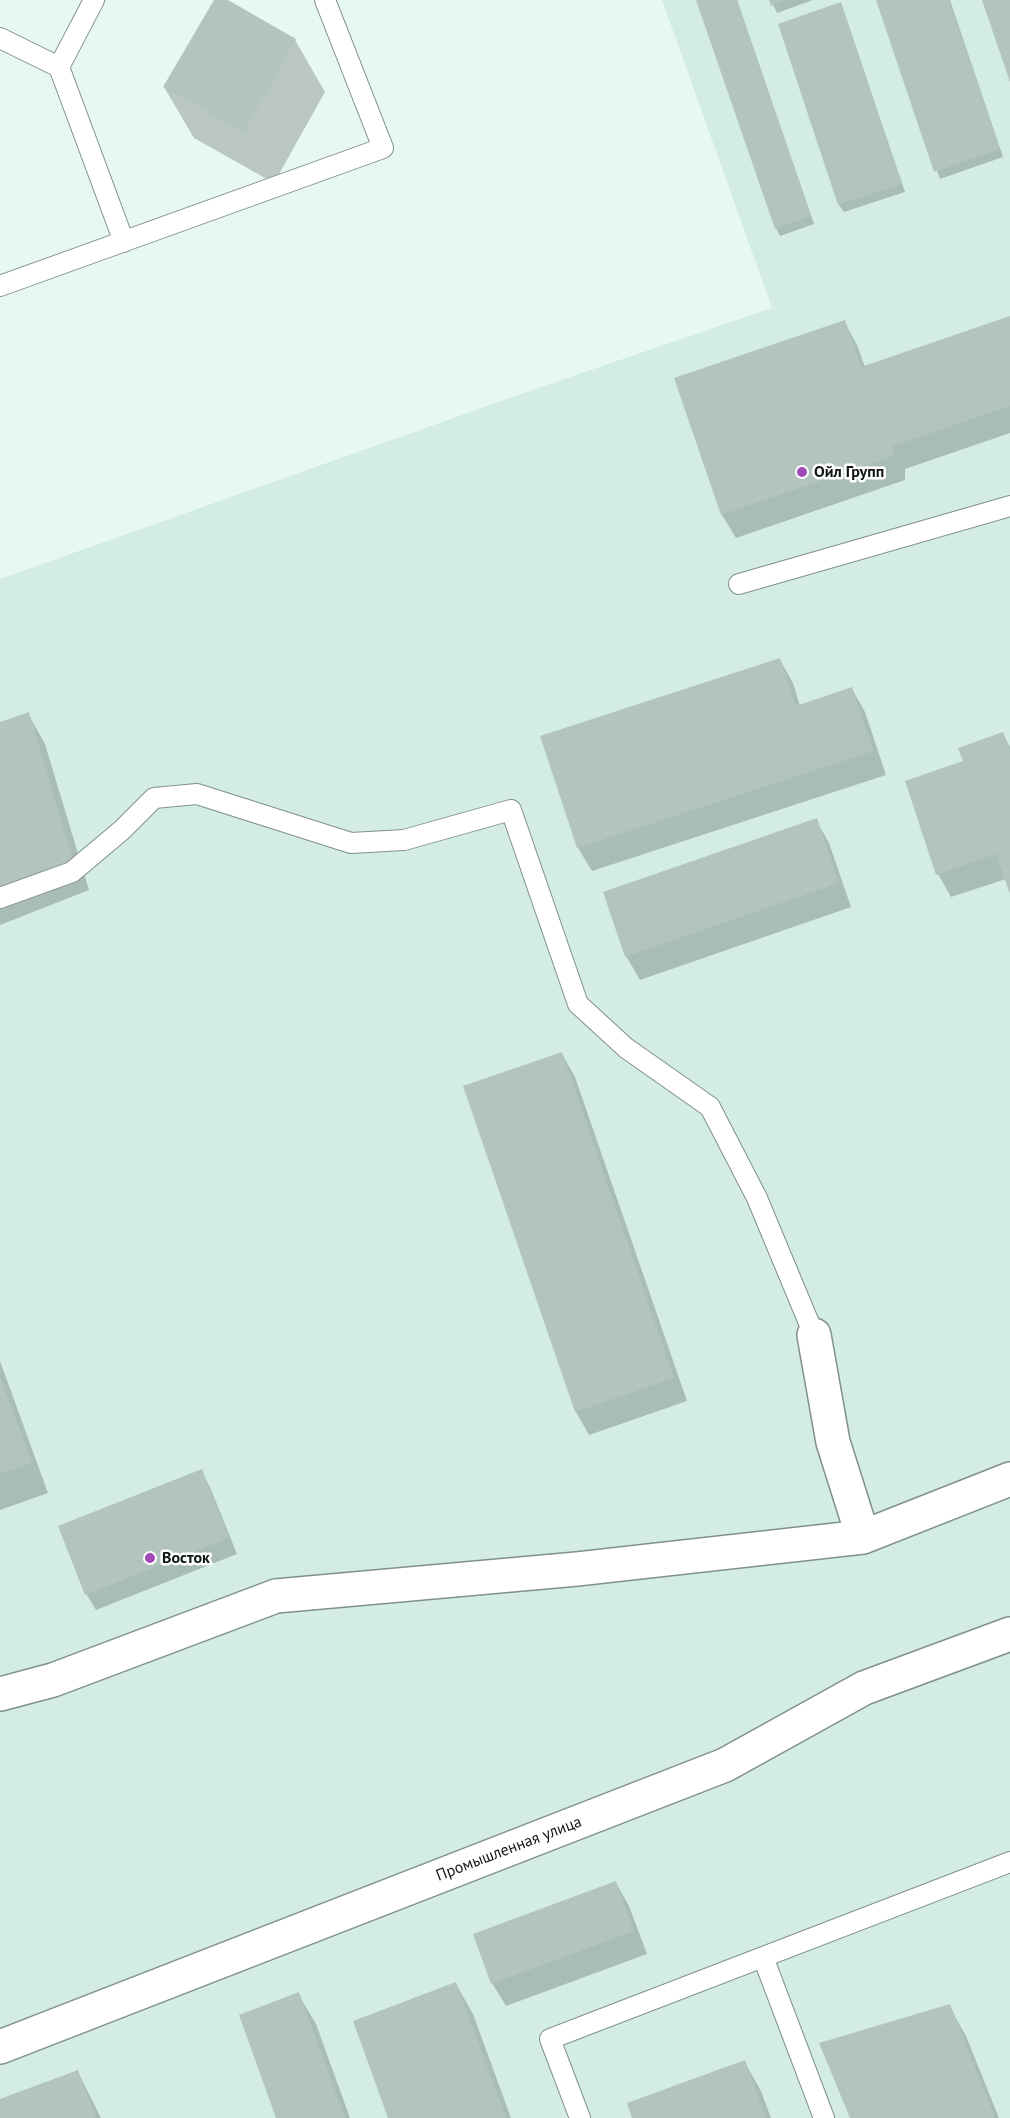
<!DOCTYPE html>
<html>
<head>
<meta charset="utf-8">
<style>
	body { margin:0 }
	canvas { display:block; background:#e7f8f1 }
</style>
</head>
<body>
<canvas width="1010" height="2118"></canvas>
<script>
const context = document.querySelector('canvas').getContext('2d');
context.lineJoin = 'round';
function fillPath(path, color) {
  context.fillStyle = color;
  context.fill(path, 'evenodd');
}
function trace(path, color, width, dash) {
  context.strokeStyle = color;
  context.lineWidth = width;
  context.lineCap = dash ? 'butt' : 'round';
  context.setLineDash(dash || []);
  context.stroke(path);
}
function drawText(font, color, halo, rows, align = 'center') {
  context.font = font + ' "PT Sans",sans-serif';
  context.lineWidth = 5;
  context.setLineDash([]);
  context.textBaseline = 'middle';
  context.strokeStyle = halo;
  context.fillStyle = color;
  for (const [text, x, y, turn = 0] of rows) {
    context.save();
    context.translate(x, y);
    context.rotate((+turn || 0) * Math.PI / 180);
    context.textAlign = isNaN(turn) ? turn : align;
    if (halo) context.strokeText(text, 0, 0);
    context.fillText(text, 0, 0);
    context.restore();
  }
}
const built = new Path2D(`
	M662 0H1010V2118H0V579L538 388 772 308Z`);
const shadow = new Path2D(`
	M215 0H225L295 40 325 92 274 183 194 138 164 87Z
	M698 0H737L814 224 780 236 776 228Z
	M771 0H813L777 13Z
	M877 0H950L1003 157 940 179Z
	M841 4 905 192 844 212 839 205Z
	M1010 318V433L905 469V480L736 538 722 515 676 379 844 321 857 345 865 367Z
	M780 660 793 683 800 706 852 689 865 712 886 775 592 871 578 848 542 737Z
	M28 714 45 744 89 890 0 925V724Z
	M1002 734 1010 747V890L1006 879 951 897 938 874 965 762Z
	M816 820 829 843 851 907 640 980 626 956Z
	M562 1054 575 1077 687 1401 589 1435 576 1412 465 1087Z
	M0 1361 48 1493 0 1510Z
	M201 1471 210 1487 237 1554 96 1610 87 1595 60 1527Z
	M616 1883 629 1906 647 1954 506 2006 492 1983Z
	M456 1984 473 2014 511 2118H390Z
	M298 1994 316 2024 350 2118H278Z
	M949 2006 966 2036 999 2118H852Z
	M744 2061 761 2091 771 2118H634Z
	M78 2072 101 2118H0V2101Z`);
const building = new Path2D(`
	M214 0H228L296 39 244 132 163 87Z
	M696 0H737L811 216 775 229Z
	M769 0H786L771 6Z
	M876 0H949L1000 149 934 172Z
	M982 0H1010V82Z
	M841 2 902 184 838 205 778 24Z
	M1010 316V406L893 446V456L721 515 674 378 845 320 861 367Z
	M780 658 796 706 852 687 874 751 577 848 540 736Z
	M29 712 73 860 0 889V722Z
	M1003 732 1010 749V894L996 854 936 875 905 781 963 761 958 748Z
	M817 818 839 883 625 957 603 892Z
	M562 1052 674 1378 575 1412 463 1086Z
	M0 1376 32 1463 0 1474Z
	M202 1469 229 1538 85 1595 58 1526Z
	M616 1881 634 1931 491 1984 473 1934Z
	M456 1982 506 2118H388L353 2021Z
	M299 1992 345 2118H276L239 2015Z
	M950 2004 995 2118H850L819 2043Z
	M745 2060 766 2118H632L627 2103Z
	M78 2070 96 2118H0V2099Z`);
const lane = new Path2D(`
	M0 38 59 67 94 0
	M59 67 124 242
	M0 286 383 148 325 0
	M739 584 1010 506
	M0 898 72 872 122 830 154 798 197 794 351 843 404 840 511 810 578 1004 626 1048 710 1107 757 1198 814 1335
	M763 1957 824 2118
	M580 2118 550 2039 1010 1862`);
const street = new Path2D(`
	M814 1335 833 1442 863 1537
	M0 1694 53 1680 276 1596 577 1569 863 1537 1010 1479
	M0 2047 725 1765 864 1688 1010 1634`);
const markers = [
	[802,472,6,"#a049b6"],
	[150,1558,6,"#a049b6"]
];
const poiNames = [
	["Ойл Групп",814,472],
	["Восток",162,1558]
];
const streetNames = [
	["Промышленная улица",509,1849,-21]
];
fillPath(built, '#d3ede3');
fillPath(shadow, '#0003');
fillPath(building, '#b2c4bd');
trace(lane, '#80908a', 22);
trace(street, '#80908a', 36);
trace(lane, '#fff', 20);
trace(street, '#fff', 33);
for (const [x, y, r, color] of markers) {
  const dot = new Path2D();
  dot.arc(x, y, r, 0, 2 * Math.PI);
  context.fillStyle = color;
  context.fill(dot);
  trace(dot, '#fff', 2);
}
drawText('bold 16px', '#0f1513', '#fff', poiNames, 'left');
drawText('16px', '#0f1513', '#fff', streetNames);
</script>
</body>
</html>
